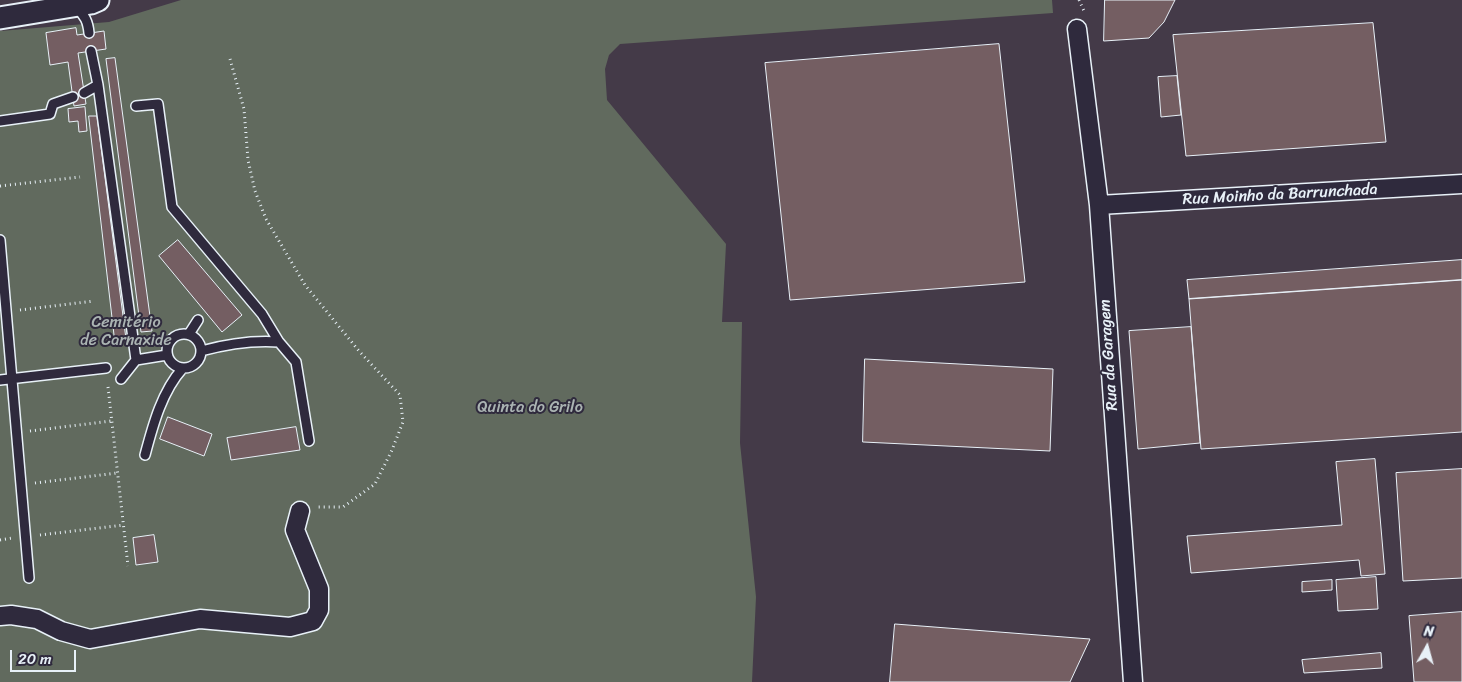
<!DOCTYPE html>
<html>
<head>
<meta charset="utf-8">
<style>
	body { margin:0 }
	#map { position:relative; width:1462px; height:682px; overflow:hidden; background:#443a48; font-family:Sriracha,sans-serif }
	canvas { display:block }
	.north { position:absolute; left:1402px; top:622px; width:50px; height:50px; -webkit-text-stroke:4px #2f2a3d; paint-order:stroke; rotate:7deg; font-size:14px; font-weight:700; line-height:20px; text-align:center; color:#e8f1f8 }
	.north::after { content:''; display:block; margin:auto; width:18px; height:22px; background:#e8f1f8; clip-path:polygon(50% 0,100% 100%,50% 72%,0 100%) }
	.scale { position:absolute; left:10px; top:650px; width:66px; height:22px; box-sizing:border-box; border:2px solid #e8f1f8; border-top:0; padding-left:6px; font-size:15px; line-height:18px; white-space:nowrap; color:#e8f1f8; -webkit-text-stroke:4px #2f2a3d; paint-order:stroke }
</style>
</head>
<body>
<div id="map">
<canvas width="1462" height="682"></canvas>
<div class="north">N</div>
<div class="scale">20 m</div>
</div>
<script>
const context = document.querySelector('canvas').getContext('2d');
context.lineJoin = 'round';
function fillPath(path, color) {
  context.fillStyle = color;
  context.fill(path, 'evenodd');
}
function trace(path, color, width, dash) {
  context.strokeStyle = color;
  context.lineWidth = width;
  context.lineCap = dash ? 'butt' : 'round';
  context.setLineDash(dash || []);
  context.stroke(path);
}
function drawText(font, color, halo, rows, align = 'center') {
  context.font = font + ' Sriracha,sans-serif';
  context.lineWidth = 4;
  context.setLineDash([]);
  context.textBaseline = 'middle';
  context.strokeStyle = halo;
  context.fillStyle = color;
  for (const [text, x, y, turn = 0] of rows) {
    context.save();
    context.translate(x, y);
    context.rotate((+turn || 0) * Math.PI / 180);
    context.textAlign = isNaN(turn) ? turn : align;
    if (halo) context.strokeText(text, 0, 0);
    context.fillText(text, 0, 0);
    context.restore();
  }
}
const green = new Path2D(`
	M181 0H1052L1053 13 620 44 609 55 605 69 607 100 726 244 722 322H742L740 443 756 597 752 682H0V31L109 22Z`);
const building = new Path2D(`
	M1105 0H1175L1164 22 1149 38 1104 41Z
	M1373 23 1386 142 1186 156 1173 35Z
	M76 28 77 35 104 31 106 49 78 53 86 104 74 106 68 62 50 65 46 33Z
	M999 44 1025 282 790 300 765 63Z
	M115 58 152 331 141 332 106 59Z
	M1177 76 1181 115 1161 117 1158 77Z
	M85 107 87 131 79 132 78 121 69 122 68 109Z
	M89 116H97L126 339 115 340Z
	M178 240 242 315 222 332 159 256Z
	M1462 260V280L1189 299 1187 280Z
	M1462 280V432L1201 449 1189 299Z
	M1191 327 1200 443 1138 449 1129 331Z
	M865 359 1053 369 1050 451 863 442Z
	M168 417 212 434 204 456 160 439Z
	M296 427 300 450 231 460 227 438Z
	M1375 459 1385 574 1361 576 1359 560 1191 573 1187 536 1342 525 1336 462Z
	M1462 469V578L1403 581 1396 473Z
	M154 535 158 562 136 565 133 538Z
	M1376 577 1378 609 1338 611 1336 580Z
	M1332 580V590L1302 592V582Z
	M1462 612V682H1414L1409 616Z
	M895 624 1090 639 1070 682H890Z
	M1381 653 1382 668 1304 673 1302 660Z`);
const path = new Path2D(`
	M1079 0 1084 11
	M230 59 244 109 248 160 255 191 266 219 305 285 359 351 400 395 403 422 392 450 375 484 343 507H318
	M0 186 80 177
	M20 310 94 301
	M108 387 128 566
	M30 431 111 421
	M35 483 117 473
	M40 535 124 525
	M0 540 12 538`);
const service = new Path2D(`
	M76 8C85 15 88 22 89 33
	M91 51 98 85 136 360
	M84 93 98 85
	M136 106 158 104 172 207 262 314 279 342
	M0 121 50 114 53 104 73 97
	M0 240 29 578
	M167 351a17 17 0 1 1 34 0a17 17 0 1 1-34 0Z
	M189 334 198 320
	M201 351C227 344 253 340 279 342L296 362 309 441
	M121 379 136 360 167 355
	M0 380 106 368
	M145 455C153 425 162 391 183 368`);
const minor = new Path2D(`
	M1077 29 1099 205 1133 682
	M1099 205 1462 184
	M0 616 11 615 37 619 61 631 90 639 200 619 290 627 313 621 319 610V589L295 530 300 511`);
const tertiary = new Path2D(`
	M0 18 91 3 98 0`);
const streetNames = [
	["Rua Moinho da Barrunchada",1280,195,-3],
	["Rua da Garagem",1109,355,-94]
];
const parkNames = [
	["Cemitério",126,323],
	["de Carnaxide",126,341],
	["Quinta do Grilo",530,408]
];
fillPath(green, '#616a5e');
fillPath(building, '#745e62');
trace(building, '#e8f1f8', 1);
trace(service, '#e8f1f8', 12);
trace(minor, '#e8f1f8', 21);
trace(tertiary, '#e8f1f8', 25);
trace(path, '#e8f1f8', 3, [1, 4]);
trace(service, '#2f2a3d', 9);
trace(minor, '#2f2a3d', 18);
trace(tertiary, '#2f2a3d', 21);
drawText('16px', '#e8f1f8', '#2f2a3d', streetNames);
drawText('16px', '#abb4b3', '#2f2a3d', parkNames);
</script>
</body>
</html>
